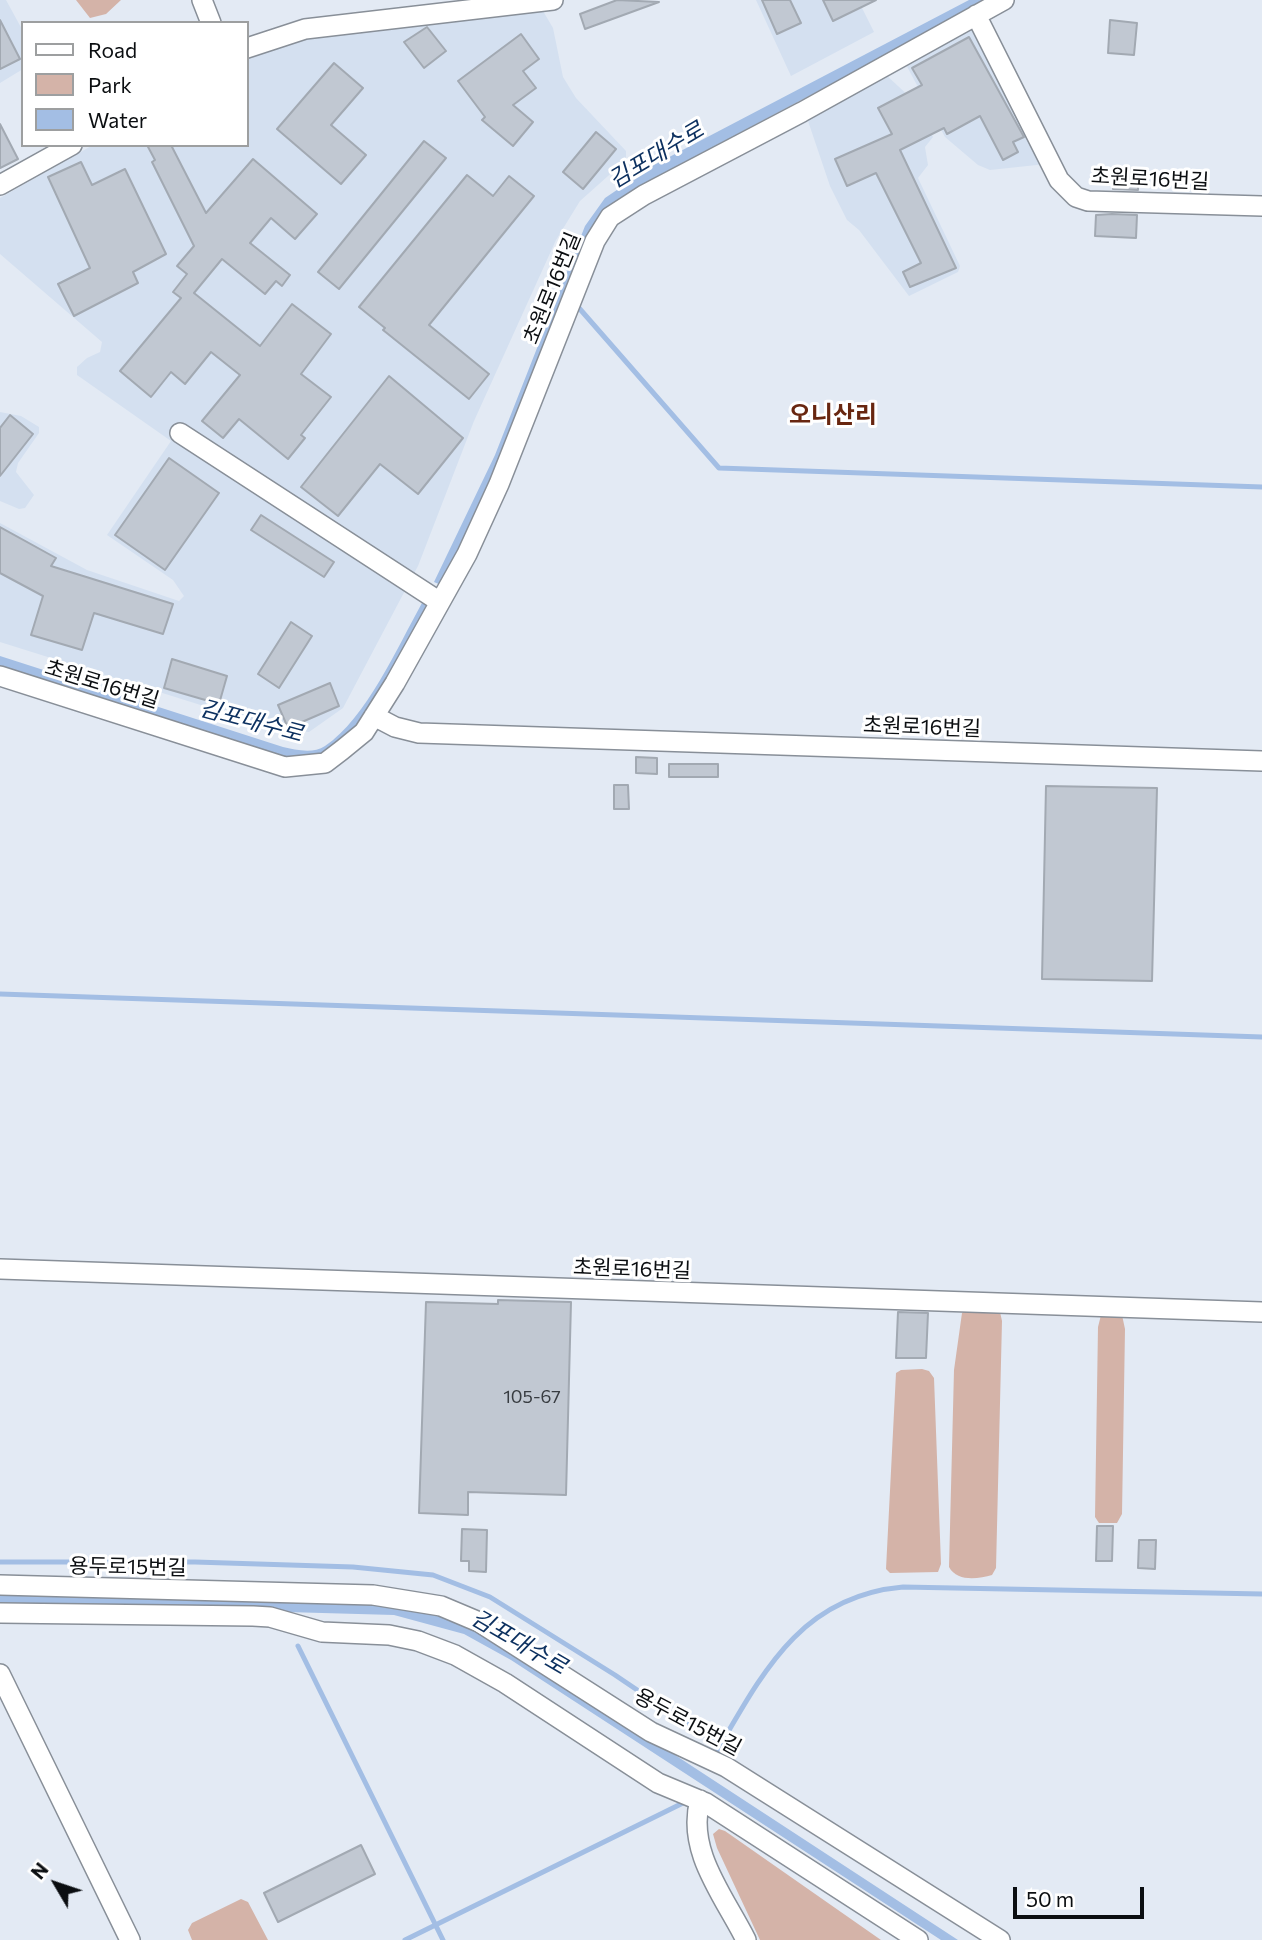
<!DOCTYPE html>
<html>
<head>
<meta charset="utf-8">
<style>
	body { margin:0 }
	#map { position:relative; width:1262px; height:1940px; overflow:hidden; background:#e3eaf4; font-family:Commissioner,sans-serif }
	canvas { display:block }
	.legend { position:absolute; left:21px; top:21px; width:228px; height:126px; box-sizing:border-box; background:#fff; border:2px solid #9d9fa0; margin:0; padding:9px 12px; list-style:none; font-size:21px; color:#0b0e11 }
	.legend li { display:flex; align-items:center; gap:14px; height:35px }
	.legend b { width:35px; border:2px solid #9d9fa0 }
	.north { position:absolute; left:21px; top:1849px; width:70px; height:70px; -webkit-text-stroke:5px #fff; paint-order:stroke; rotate:309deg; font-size:19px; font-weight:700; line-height:28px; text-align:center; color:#0b0e11 }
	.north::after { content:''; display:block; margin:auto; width:24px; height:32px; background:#0b0e11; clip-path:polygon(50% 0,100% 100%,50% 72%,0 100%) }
	.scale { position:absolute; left:1013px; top:1887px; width:131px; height:32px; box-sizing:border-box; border:4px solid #0b0e11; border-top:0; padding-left:9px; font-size:21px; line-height:24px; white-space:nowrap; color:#0b0e11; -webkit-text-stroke:5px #fff; paint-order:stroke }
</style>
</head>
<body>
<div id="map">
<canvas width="1262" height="1940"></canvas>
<ul class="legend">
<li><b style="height:9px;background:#fff"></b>Road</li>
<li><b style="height:19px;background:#d4b3a8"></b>Park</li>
<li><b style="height:19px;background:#a3bee4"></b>Water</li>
</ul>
<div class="north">N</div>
<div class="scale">50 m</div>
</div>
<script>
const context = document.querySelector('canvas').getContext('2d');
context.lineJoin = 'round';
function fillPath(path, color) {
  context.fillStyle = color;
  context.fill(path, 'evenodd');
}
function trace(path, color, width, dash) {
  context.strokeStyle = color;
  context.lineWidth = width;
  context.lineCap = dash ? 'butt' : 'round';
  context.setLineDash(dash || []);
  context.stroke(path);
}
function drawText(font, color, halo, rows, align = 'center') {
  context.font = font + ' Commissioner,"Noto Sans KR",sans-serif';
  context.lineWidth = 6;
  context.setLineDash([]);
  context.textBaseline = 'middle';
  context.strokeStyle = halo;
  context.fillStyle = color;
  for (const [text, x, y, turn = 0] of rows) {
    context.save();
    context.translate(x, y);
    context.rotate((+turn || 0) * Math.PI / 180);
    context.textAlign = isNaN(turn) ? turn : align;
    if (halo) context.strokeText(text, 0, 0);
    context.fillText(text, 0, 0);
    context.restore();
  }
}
const built = new Path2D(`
	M0 0H6L23 31V69L0 83Z
	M756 0H858L874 32 791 76Z
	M543 11 553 28 563 77 576 98 626 151V160L580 201 556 240 474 421 418 566 343 708 309 732 277 729 0 642V523L87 570 179 601 184 596 173 580 107 535 171 441 77 375V367L87 358 100 352 102 342 0 254V198L93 145H247V57L269 47 303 38Z
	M975 24 1046 164 990 170 978 165 945 137 904 61Z
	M884 73 912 99 933 137 925 147 928 165 918 178 960 266 958 272 909 296 859 230 847 220 830 186 808 121 812 114Z
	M0 412 21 416 39 427V433L18 463 16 472 34 495 25 508 19 509 0 501Z`);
const green = new Path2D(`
	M76 0H121L106 14 90 18Z
	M968 1309 1000 1312 1002 1321 996 1568 992 1575C978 1579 957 1582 949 1567L954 1370 962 1313Z
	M1101 1315H1122L1125 1329 1122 1514 1117 1523H1099L1095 1517 1098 1327Z
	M922 1369 929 1371 934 1378 941 1564 938 1572 890 1573 886 1569 896 1373 901 1370Z
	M719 1829 725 1831 881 1940H760L717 1848 713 1834Z
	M241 1899 248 1902 268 1940H192L188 1930 192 1923Z`);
const water = new Path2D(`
	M969 0H990L643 184 605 212 495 477 441 585 434 582 495 455 585 226 605 198 654 165Z
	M422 603 430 607 361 724 328 755 294 760 0 667V656L283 747C296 750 313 754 325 746 366 719 398 646 422 603Z
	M0 1593 377 1601 459 1619 597 1704 958 1940H941L511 1660 464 1634 394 1615 0 1604Z`);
const stream = new Path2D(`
	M579 308 719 468 1262 487
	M0 994 1262 1037
	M0 1562H195L353 1567 433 1575 490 1597 615 1675 720 1746
	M298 1646 443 1940
	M717 1751C763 1672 801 1596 903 1587L1262 1594
	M405 1940 683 1803`);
const building = new Path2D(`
	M617 0 659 2 585 29 580 14Z
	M762 0H790L801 23 777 34Z
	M823 0H876L833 21Z
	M0 20 20 59 0 69Z
	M1110 20 1137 23 1134 55 1108 53Z
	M427 27 446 51 424 68 404 42Z
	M521 34 539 59 523 71 536 88 513 105 533 122 513 146 482 120 485 117 458 81Z
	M969 37 1024 137 1013 142 1018 152 1003 160 980 116 947 134 944 128 900 150 956 268 910 287 903 272 921 263 876 173 847 186 835 159 892 134 878 108 922 85 912 68Z
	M334 63 363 88 331 125 366 155 341 184 277 129Z
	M0 124 18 159 0 168Z
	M596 132 616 149 583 189 563 172Z
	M424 141 446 158 339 289 318 272Z
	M147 145H171L206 213 253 159 317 214 295 239 271 218 250 243 290 275 282 286 276 281 265 294 222 259 194 293 260 346 292 304 331 334 301 374 331 397 301 435 305 438 288 459 239 419 223 438 202 421 240 375 211 352 185 384 171 372 151 397 120 371 181 298 173 292 187 274 177 266 194 246 152 162 155 160Z
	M81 162 92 185 125 169 166 254 133 272 138 283 74 316 58 284 90 268 48 177Z
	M1113 168 1138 169V190L1113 189Z
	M467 175 493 196 509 176 534 196 429 325 489 374 469 399 383 330 385 328 359 307Z
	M1112 214 1137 215 1136 238 1095 236 1096 215Z
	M389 376 463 438 418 494 380 464 338 516 301 487Z
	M10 415 33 434 0 476V428Z
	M169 458 219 493 165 570 115 535Z
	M261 515 334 562 324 577 251 530Z
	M0 527 56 558 51 566 173 604 163 634 94 613 82 650 31 635 43 596 0 573Z
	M291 622 312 636 279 688 258 674Z
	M172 659 227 676 219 704 164 688Z
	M330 683 339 706 288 728 278 705Z
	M636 757 657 758V774L636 773Z
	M669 764H718V777H669Z
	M614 785H628L629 809H614Z
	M1046 786 1157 788 1152 981 1042 979Z
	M498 1300 571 1302 566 1495 468 1492V1515L419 1513 426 1302 498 1304Z
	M898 1312 928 1313 926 1358H896Z
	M1097 1526H1113L1112 1561H1096Z
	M462 1529 487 1530 486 1572 469 1571V1561H461Z
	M1139 1540H1156L1155 1569 1138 1568Z
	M361 1845 375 1874 278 1922 264 1893Z`);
const minor = new Path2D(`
	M202 0 211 23
	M976 15 1059 180 1076 197 1088 201 1262 206
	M247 48 305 29 553 0
	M0 185 72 145
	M180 433 440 602
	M0 676 285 767 325 763 342 750 364 732 395 683 467 554 499 484 595 241 610 217 644 195 802 112 1004 0
	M374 716 395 727 419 733 1262 761
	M0 1269 1262 1312
	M0 1585 373 1595 441 1606 479 1622 651 1732 726 1767 1000 1940
	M0 1613 253 1616 270 1617 322 1632 389 1635 418 1641 455 1655 505 1683 658 1783 706 1803 918 1940
	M0 1674 130 1940
	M700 1800C686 1851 724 1896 746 1940`);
const numberNames = [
	["105-67",532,1397]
];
const streetNames = [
	["초원로16번길",1150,179,3],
	["초원로16번길",552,288,-68],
	["초원로16번길",102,684,17],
	["초원로16번길",922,727,2],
	["초원로16번길",632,1269,2],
	["용두로15번길",128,1567,1],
	["용두로15번길",688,1722,28]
];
const waterNames = [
	["김포대수로",656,155,-31],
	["김포대수로",251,721,15],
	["김포대수로",519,1642,30]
];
const quarterNames = [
	["오니산리",833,415]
];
fillPath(built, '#d4e0f0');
fillPath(green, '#d4b3a8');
fillPath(water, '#a3bee4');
trace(stream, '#a3bee4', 5);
fillPath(building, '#c1c8d2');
trace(building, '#a2a9b2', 2);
trace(minor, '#888f98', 22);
trace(minor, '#fff', 19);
drawText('18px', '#383c41', null, numberNames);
drawText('21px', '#0b0e11', '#fff', streetNames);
drawText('italic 23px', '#0d3160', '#fff', waterNames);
drawText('bold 24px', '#682610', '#fff', quarterNames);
</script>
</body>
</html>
